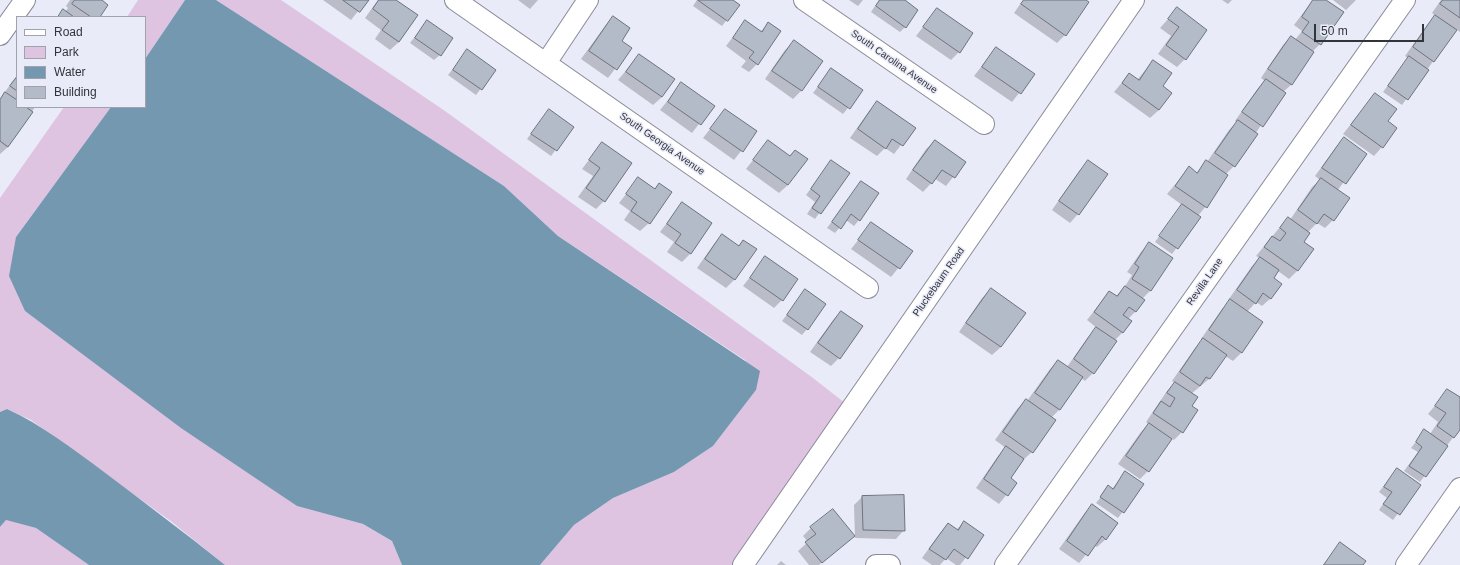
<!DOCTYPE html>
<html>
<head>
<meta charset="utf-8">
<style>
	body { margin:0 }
	#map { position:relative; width:1460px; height:565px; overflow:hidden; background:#e9ebf9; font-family:Helvetica,sans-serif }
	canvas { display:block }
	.legend { position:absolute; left:16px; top:16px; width:130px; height:92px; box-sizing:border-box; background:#e9ebf9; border:1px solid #a0a2ad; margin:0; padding:5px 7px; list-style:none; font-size:12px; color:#33343a }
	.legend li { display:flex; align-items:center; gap:8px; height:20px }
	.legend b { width:20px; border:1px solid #a0a2ad }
	.scale { position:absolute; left:1314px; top:24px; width:110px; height:18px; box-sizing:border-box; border:2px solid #33343a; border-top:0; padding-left:5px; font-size:12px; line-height:14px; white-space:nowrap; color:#33343a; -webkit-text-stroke:3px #e9ebf9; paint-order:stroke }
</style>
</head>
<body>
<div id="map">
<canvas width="1460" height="565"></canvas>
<ul class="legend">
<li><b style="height:5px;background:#fff"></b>Road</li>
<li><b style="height:11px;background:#dec4e0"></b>Park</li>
<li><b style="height:11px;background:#7598b1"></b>Water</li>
<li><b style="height:11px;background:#b3bbc8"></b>Building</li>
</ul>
<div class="scale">50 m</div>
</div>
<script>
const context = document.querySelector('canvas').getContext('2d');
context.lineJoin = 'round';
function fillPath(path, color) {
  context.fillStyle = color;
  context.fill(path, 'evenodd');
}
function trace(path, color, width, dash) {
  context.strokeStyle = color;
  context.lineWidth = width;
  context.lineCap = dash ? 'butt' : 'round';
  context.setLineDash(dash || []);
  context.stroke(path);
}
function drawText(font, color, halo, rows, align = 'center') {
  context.font = font + ' Helvetica,sans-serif';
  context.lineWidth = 3;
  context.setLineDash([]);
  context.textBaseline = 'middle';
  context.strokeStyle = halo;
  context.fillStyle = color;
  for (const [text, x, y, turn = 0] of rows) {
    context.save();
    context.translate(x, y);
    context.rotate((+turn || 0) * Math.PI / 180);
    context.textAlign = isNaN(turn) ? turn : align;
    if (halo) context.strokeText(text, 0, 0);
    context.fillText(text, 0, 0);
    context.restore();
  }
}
const green = new Path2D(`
	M138 0H185L145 59V17H127Z
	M216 0H281L445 111 813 378 845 403 732 565H540L574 525 613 498 674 472 713 446 756 390 745 360 558 236 504 186Z
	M64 107H111L16 237 25 311 297 506 363 524 392 541 402 565H225L172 522 31 420 7 409 0 412V198Z
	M6 520 36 528 89 565H0V527Z`);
const water = new Path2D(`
	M185 0H216L504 186 558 236 760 371 756 390 713 446 674 472 613 498 574 525 540 565H402L392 541 363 524 297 506 181 428 25 311 9 276 16 237 111 107H145V59Z
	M7 409C42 425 73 449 104 472 145 503 185 533 225 565H89L36 528 6 520 0 527V412Z`);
const shadow = new Path2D(`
	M70 0H100L99 17H57L63 11 65 12 68 8 66 6Z
	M323 0H367L351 20Z
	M378 0H395L417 16 399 42 390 50 375 39 381 30 365 18Z
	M518 0H538L530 9Z
	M697 0H731L738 5 722 26 693 6Z
	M849 0H863L858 6Z
	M879 0H903L905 27 900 32 871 12Z
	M1023 0H1085L1065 35 1057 43 1014 13Z
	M1222 0H1232L1228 4Z
	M1313 0H1324L1342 12 1320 44 1312 52 1291 85 1283 92 1234 166 1225 175 1217 192 1198 216 1200 217 1172 254 1155 242 1182 205 1167 194 1189 168 1196 173 1207 162 1229 130 1237 122 1235 121 1258 88 1265 81 1261 78 1283 45 1291 37 1295 40 1302 31 1294 25Z
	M1333 0H1356L1346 10Z
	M1441 0H1460V32L1456 29 1402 105 1383 92 1408 58 1405 56 1427 25 1436 16 1432 13Z
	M937 9 959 52 951 60 916 36Z
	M1177 9 1185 59 1177 67 1158 54 1171 36 1160 28Z
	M613 17 620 41 631 48 608 78 581 59 605 26Z
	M427 21 440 55 434 60 410 43Z
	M745 21 760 32 769 23 757 64 749 72 741 67 746 61 726 46Z
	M794 42 822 61 801 91 793 99 765 79 785 50Z
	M996 48 1034 74 1012 102 974 76Z
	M467 51 495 70 476 95 448 75Z
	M639 55 662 97 653 105 618 80Z
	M1153 61 1161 86 1159 110 1150 118 1114 92 1129 74 1137 80Z
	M831 69 862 91 843 114 813 93Z
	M17 75V107H35L8 147 0 154V99Z
	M681 84 713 106 692 133 660 110Z
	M1375 94 1387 122 1382 147 1374 156 1343 134Z
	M878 102 914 128 894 154 885 148 877 156 850 138 869 111Z
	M549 110 573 127 551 156 527 139Z
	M725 110 756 132 734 160 703 138Z
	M1344 139 1365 154 1337 191 1333 220 1325 228 1317 223 1308 232 1303 242 1313 249 1297 271 1289 279 1278 271 1272 279 1271 298 1262 306 1256 302 1247 312 1262 322 1241 353 1233 361 1225 356 1209 379 1191 394V406L1182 432 1174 440 1171 438 1148 471 1140 479 1118 464 1141 432 1149 424 1146 422 1167 391 1175 383 1172 381 1195 348 1203 340 1201 339 1222 309 1231 300 1229 299 1252 266 1260 258 1256 256 1280 227 1288 218 1290 220 1312 187 1320 180 1315 176 1336 147Z
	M768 141 789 156 795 151 788 185 779 193 746 169Z
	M935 141 965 162 946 186 935 179 923 192 906 179 926 149Z
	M602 143 604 201 596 209 578 197 593 176 582 169Z
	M831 161 848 173 815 219 807 214 815 202 806 195Z
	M1088 162 1078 214 1070 223 1052 210 1080 170Z
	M638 179 654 190 659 184 671 192 649 223 640 231 624 220 630 211 619 203Z
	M861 182 859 220 854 226 846 220 835 233 827 228Z
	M682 203 711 223 690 254 682 262 667 252 674 242 660 232Z
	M872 223 912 251 891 277 851 249Z
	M722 235 738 246 743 241 755 250 734 280 726 288 697 268 714 244Z
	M1149 244 1171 258 1150 291 1142 299 1136 311 1128 319 1123 332 1114 341 1093 373 1085 381 1081 378 1059 410 1051 418 1032 452 1023 460 1009 479 1016 483 999 504 976 488 998 456 1006 448 995 440 1017 409 1026 400 1027 401 1050 369 1058 361 1067 367 1088 337 1097 328 1087 320 1109 292 1115 297 1124 288 1132 275 1127 272 1141 252Z
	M765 258 782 300 774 308 743 286Z
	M991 290 1001 347 992 355 959 332 982 298Z
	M805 291 807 329 802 335 782 321Z
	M841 312 839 358 831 366 810 352 833 320Z
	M1448 390 1460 399V428L1420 482 1404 471 1418 452 1411 448 1425 430 1430 434 1438 422 1428 414Z
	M1397 469 1419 485 1393 520 1379 510 1387 498 1379 492Z
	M1126 472 1143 484 1118 518 1096 503 1109 487 1112 489Z
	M862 497 904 530 896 539 855 538 854 505Z
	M1092 506 1106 539 1097 547 1094 545 1079 563 1059 549 1084 514Z
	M964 522 983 536 960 565H956L946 558 940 565H932L922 558 940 533 948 524 956 530Z
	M811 528 853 536 819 565H809L798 551 808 542 803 536Z
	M1340 544 1362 565H1323Z
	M781 561 786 565H777Z`);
const building = new Path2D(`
	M75 0H102L108 5 100 17H91L72 4Z
	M343 0H369L360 12Z
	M379 0H396L418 15 399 42 382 30 389 21 373 9Z
	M698 0H733L740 5 728 21Z
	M880 0H905L918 10 906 28 876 6Z
	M1024 0H1086L1089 2 1066 36 1021 4Z
	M1313 0H1326L1344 12 1321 45 1302 32 1309 22 1302 17Z
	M1443 0H1460V18L1440 4Z
	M1177 7 1207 30 1186 60 1166 45 1179 27 1168 19Z
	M937 8 973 33 960 53 923 27Z
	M63 9 74 17H58Z
	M1435 15 1457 30 1434 62 1413 47Z
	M613 16 630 28 622 41 632 48 617 70 589 51Z
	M427 20 453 38 441 56 415 38Z
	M745 20 762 32 768 22 781 31 758 65 749 58 754 52 733 38Z
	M1291 36 1314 52 1292 85 1268 69Z
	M794 40 823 61 802 91 772 71Z
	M996 47 1035 74 1021 94 982 67Z
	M467 49 496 70 482 90 453 70Z
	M639 54 675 79 662 97 626 72Z
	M1409 56 1429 70 1408 100 1388 86Z
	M1153 60 1172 73 1163 86 1172 93 1159 110 1122 83 1129 73 1139 80Z
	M831 68 863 90 850 109 818 87Z
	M17 77V91L10 86Z
	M1266 79 1286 93 1263 127 1242 112Z
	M681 82 715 106 701 125 668 102Z
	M5 92 17 100V107H26L33 112 8 147 0 141V100Z
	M1375 93 1397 109 1388 121 1397 128 1383 148 1351 125Z
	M877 101 916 128 903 146 892 139 886 149 858 129Z
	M549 109 574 127 557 151 531 134Z
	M725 109 757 131 743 152 710 129Z
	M1238 120 1258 134 1235 167 1215 153Z
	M1344 137 1367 154 1346 184 1322 168Z
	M768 140 790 156 795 150 808 159 788 185 753 160Z
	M935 140 966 162 955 178 942 170 932 184 913 170Z
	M602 142 632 163 605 202 586 188 600 168 589 160Z
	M831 160 850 173 821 214 812 208 820 196 811 189Z
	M1088 160 1108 174 1079 215 1059 201Z
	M1206 160 1228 175 1207 208 1175 186 1189 166 1197 173Z
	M638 177 655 189 659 183 672 192 650 224 631 211 637 202 626 194Z
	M1321 178 1350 198 1334 221 1324 214 1317 224 1298 210Z
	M861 181 879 193 860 221 851 214 841 229 832 222Z
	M682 202 712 223 691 254 675 243 681 234 667 224Z
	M1182 204 1201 217 1178 249 1159 236Z
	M1288 217 1310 233 1304 242 1314 249 1298 271 1264 247 1272 236 1280 241 1286 233 1280 228Z
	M871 222 913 251 900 269 858 240Z
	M722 234 739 246 743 240 757 249 735 280 705 259Z
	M1149 242 1173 258 1151 291 1132 279 1139 267 1135 264Z
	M765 256 798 279 783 301 750 278Z
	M1260 257 1279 270 1274 278 1282 284 1271 299 1263 293 1256 304 1237 290Z
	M1125 286 1145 300 1136 312 1129 307 1123 315 1132 321 1123 333 1094 312 1109 291 1117 296Z
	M991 288 1026 313 1001 347 966 323Z
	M805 289 826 304 808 330 787 315Z
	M1230 299 1263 322 1242 353 1209 330Z
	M841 311 863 326 840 359 818 343Z
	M1096 327 1117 341 1094 374 1074 359Z
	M1203 338 1227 355 1210 379 1206 377 1200 386 1180 372Z
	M1058 360 1083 377 1060 410 1035 393Z
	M1175 382 1198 397 1192 406 1198 410 1183 433 1153 413 1161 401 1170 407 1175 398 1167 393Z
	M1447 389 1460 397V430L1454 438 1437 426 1446 413 1435 406Z
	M1026 399 1056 420 1033 453 1003 432Z
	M1149 423 1172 439 1149 472 1126 456Z
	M1424 429 1448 446 1426 477 1409 466 1422 447 1416 442Z
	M1006 446 1024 459 1011 478 1017 483 1008 496 984 479Z
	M1397 468 1421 485 1400 515 1383 504 1392 492 1384 487Z
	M1125 471 1144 484 1124 513 1100 497 1108 485 1113 489Z
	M904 495 905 531 863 530 862 496Z
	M1092 504 1118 523 1106 540 1102 536 1088 556 1067 541Z
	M833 509 855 536 822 563 805 542 816 534 810 527Z
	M964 521 984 535 968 559 954 549 946 560 929 549 948 523 958 530Z
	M1340 542 1366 561 1363 565H1324Z`);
const minor = new Path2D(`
	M455 0 868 288
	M804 0 984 124
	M0 35 25 0
	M546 63 588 0
	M743 565 1134 0
	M876 565H890
	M1005 565 1405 0
	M1406 565 1460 488`);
const streetNames = [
	["South Carolina Avenue",894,62,35],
	["South Georgia Avenue",662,144,35],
	["Pluckebaum Road",939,282,-55],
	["Revilla Lane",1205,282,-55]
];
fillPath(green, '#dec4e0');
fillPath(water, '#7598b1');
fillPath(shadow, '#0003');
fillPath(building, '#b3bbc8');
trace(building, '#6c737e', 1);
trace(minor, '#8a8b98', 22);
trace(minor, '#fff', 20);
drawText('10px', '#33343a', '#e9ebf9', streetNames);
</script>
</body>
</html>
